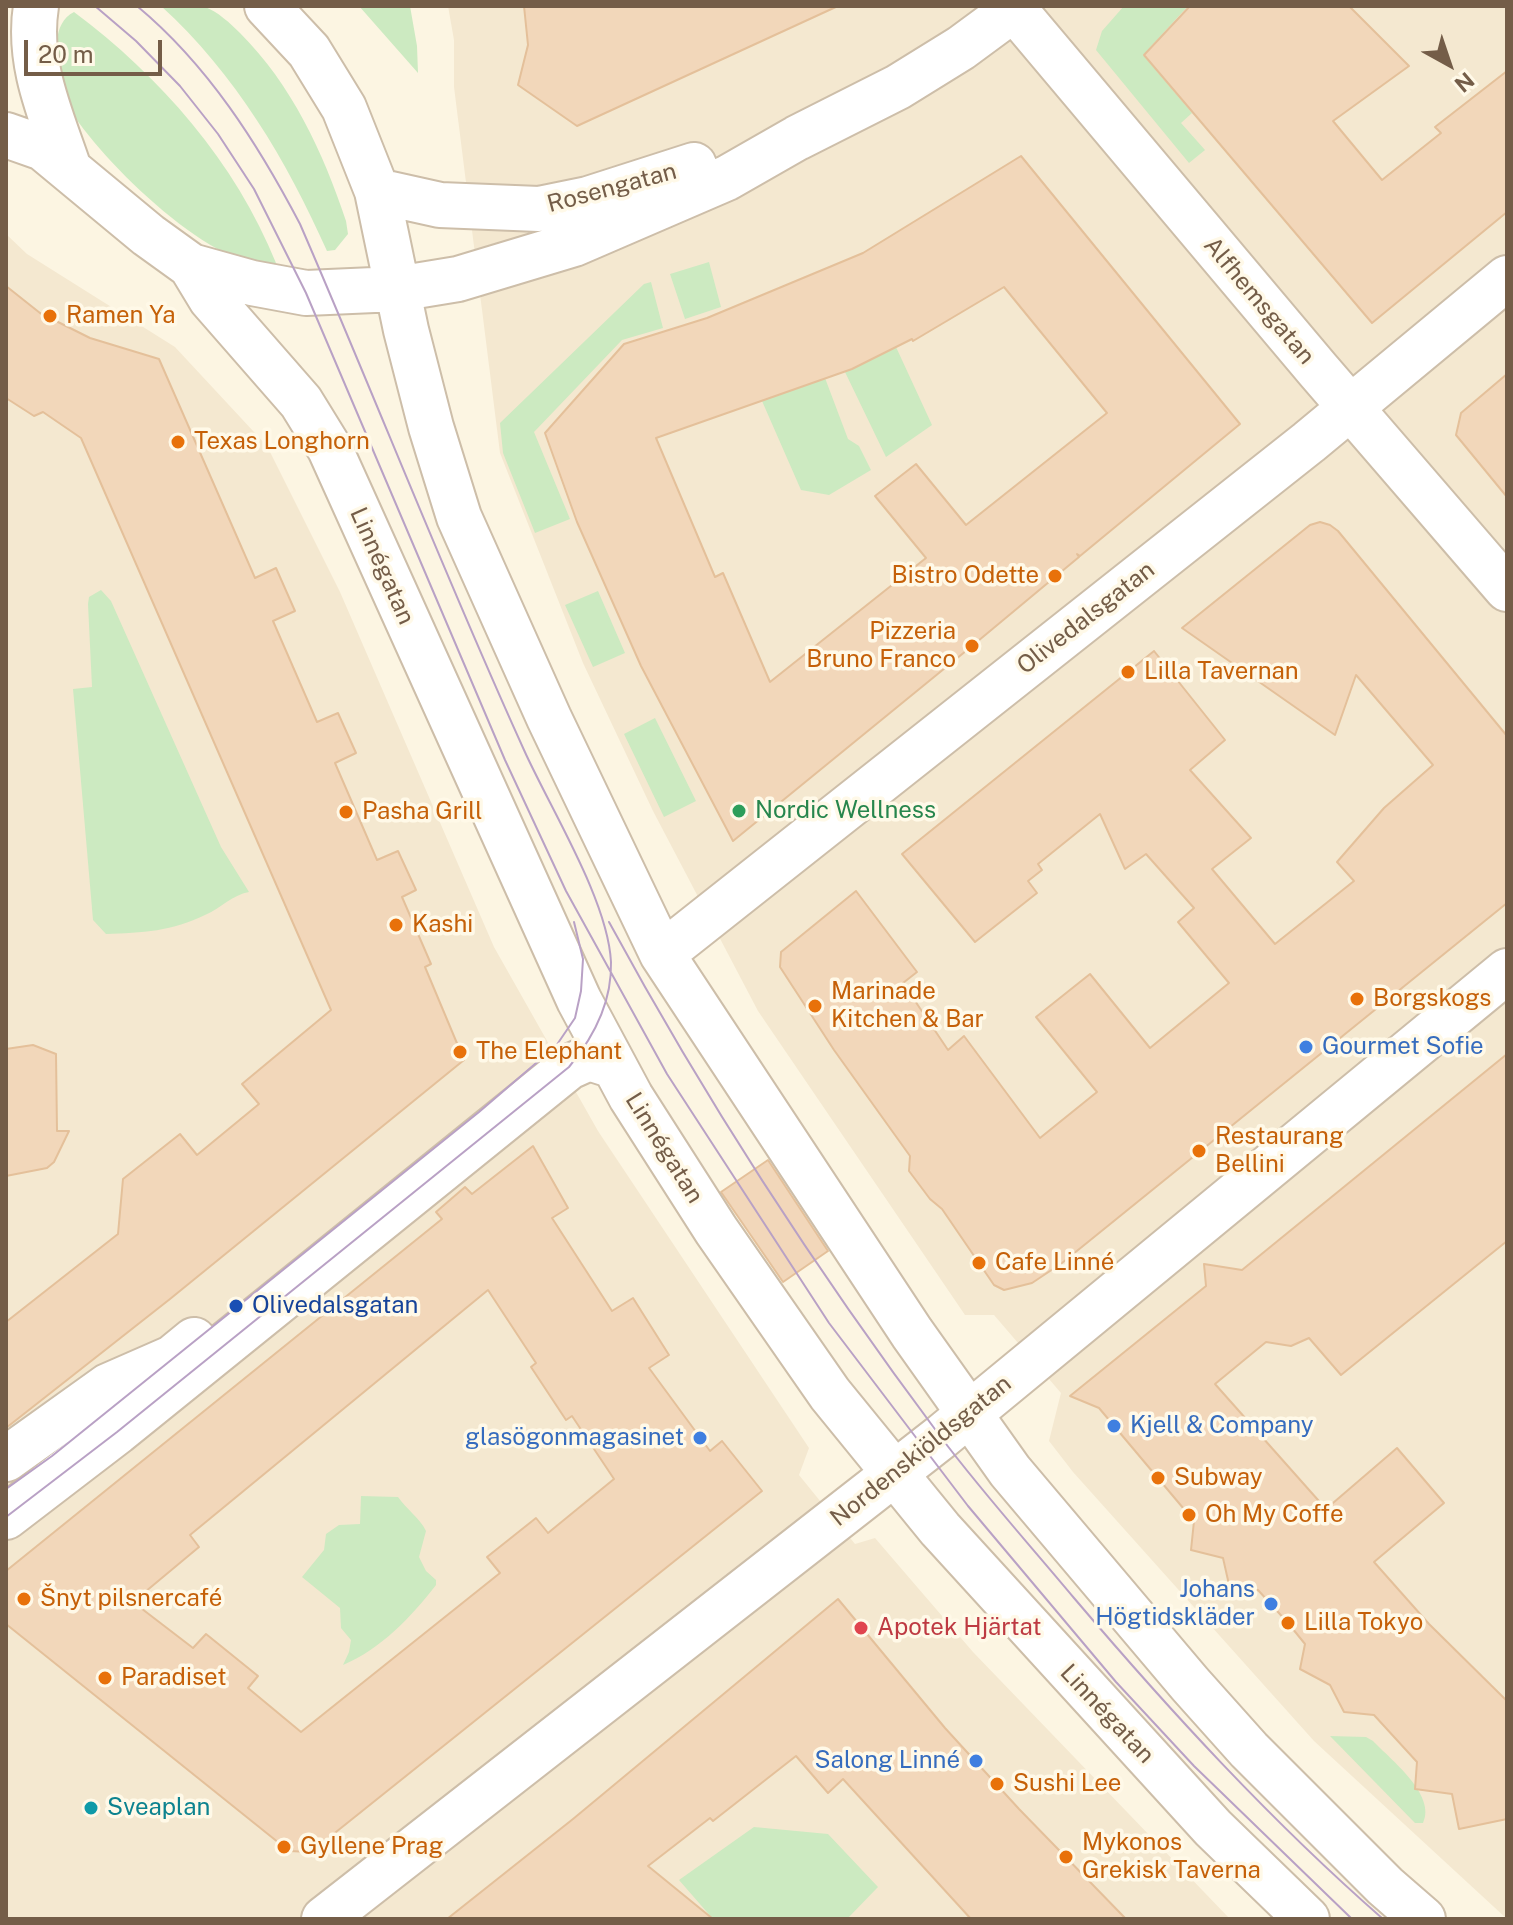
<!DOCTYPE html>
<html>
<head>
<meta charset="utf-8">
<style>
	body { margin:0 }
	#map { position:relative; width:1513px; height:1925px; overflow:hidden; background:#fcf5e2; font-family:"Public Sans",sans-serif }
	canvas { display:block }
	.frame { position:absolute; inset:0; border:8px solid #745d48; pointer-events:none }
	.north { position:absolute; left:1409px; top:24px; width:80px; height:80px; -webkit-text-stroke:6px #fff9e8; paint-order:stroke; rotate:140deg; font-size:22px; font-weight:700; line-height:32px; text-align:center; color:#745d48 }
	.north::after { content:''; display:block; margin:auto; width:28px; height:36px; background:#745d48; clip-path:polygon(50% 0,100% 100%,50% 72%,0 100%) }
	.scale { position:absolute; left:24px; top:40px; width:138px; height:36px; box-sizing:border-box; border:4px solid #745d48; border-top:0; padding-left:10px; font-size:24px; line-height:28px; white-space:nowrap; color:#745d48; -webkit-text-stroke:6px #fff9e8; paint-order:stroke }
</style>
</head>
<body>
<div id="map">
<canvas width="1513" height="1925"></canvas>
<div class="frame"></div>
<div class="north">N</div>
<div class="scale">20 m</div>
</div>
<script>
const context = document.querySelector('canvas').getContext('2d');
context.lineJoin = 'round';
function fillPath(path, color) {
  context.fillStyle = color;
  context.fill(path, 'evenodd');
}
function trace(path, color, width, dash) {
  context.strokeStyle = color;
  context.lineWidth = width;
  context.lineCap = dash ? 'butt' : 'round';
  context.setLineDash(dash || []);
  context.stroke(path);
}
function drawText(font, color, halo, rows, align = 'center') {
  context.font = font + ' "Public Sans",sans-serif';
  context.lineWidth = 7;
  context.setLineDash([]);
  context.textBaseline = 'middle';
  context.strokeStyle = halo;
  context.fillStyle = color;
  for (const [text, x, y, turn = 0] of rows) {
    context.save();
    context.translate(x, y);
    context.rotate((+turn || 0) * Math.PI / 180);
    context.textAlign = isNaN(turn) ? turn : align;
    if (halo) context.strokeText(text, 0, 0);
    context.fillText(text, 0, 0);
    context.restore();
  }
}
const residential = new Path2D(`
	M448 6H1507V1919L1314 1741 1073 1472 1049 1441 1061 1393 994 1315H965L758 1011 653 811 583 663 500 453 454 87V40Z
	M6 234 27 254 175 347 267 446 340 592 494 947 598 1131 809 1448 799 1475 855 1544 875 1538 973 1652 1230 1919H6Z`);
const green = new Path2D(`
	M161 6C174 6 193 3 205 7 217 11 231 24 240 33 292 85 323 152 346 221L348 234 335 250 327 251C287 161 235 73 161 6Z
	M359 6H410L417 46 418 73Z
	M1124 6H1188L1143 55 1192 113 1181 123 1205 150 1189 163 1096 50 1102 31Z
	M74 12C160 76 236 163 276 263 220 281 83 145 63 96 58 82 55 56 57 41 58 29 63 17 74 12Z
	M709 262 721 307 685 319 670 274Z
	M651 282 663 328 622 340 534 432 570 519 535 533 503 453 500 423 644 284Z
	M896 347 932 425 886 457 845 372Z
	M825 378 848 439 859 446 871 470 829 495 801 490 762 401Z
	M101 590 111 601 221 847 249 892C232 895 221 908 205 915 173 931 142 933 106 934L93 920 73 689 92 687 88 604 89 597Z
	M598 591 625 653 593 667 565 605Z
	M655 718 696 801 664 817 624 734Z
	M361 1496 398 1497C406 1509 420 1518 426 1531L419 1557 426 1571 436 1580V1585C411 1617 381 1649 343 1665L349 1652 351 1640 341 1628 340 1608 302 1577 324 1550 326 1534 339 1525 360 1524Z
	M1330 1736 1366 1737 1373 1741C1390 1759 1437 1795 1423 1823H1415Z
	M754 1827 828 1834 878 1887 847 1919H713L679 1880Z`);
const building = new Path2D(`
	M524 6H838L577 126 518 85 528 45Z
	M1190 6H1349L1409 66 1333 121 1382 180 1441 133 1435 127 1507 71V212L1372 323 1144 55Z
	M1021 156 1240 424 1080 556 1077 554 1079 557 972 646 733 841 641 666 577 522 545 433 624 344 707 318 863 253ZM1004 287 1107 413 966 525 916 464 875 496 926 558 770 682 723 573 715 577 656 438 852 369 912 339 913 341Z
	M6 286 40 313 90 338 159 359 255 578 276 568 295 611 273 621 317 722 338 713 356 753 335 763 377 860 398 851 416 890 402 897 431 964 425 967 464 1060 170 1299 6 1428V1322L118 1234 123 1179 180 1134 197 1155 259 1104 242 1084 331 1010 81 438 43 412 34 416 6 398Z
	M1507 374V497L1456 435 1461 413Z
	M1320 522 1330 525 1338 531 1507 736V903L1062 1263 1032 1283 1004 1290 994 1285 942 1209 930 1199 909 1171 910 1156 834 1050 780 967 781 952 856 891 917 972 903 983 948 1050 964 1036 1040 1138 1097 1092 1036 1017 1090 974 1150 1048 1229 983 1178 922 1194 908 1146 854 1125 869 1100 814 1038 864 1042 870 1028 881 1037 893 975 942 902 854 1154 651 1225 740 1190 770 1251 838 1212 869 1275 944 1354 881 1337 862 1384 808 1433 765 1356 675 1335 735 1182 628 1310 525Z
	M33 1045 56 1054 57 1131H69L54 1162 47 1168 6 1176V1049Z
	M1507 1054V1241L1341 1375 1309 1338 1291 1346 1266 1342 1215 1384 1326 1509 1397 1448 1444 1503 1374 1562 1429 1624 1507 1701V1819L1459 1829 1452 1794 1415 1789 1417 1762 1374 1715 1344 1712 1330 1685 1300 1669 1305 1644 1288 1623 1258 1590 1232 1598 1223 1558 1191 1550 1194 1521 1099 1408 1070 1396 1206 1286 1204 1264 1242 1270Z
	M533 1146 568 1208 552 1218 612 1311 633 1298 669 1355 649 1368 710 1451 722 1441 762 1491 311 1852 289 1851 6 1624V1571L442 1219 436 1212 465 1187 472 1194ZM488 1290 536 1363 531 1367 566 1420 572 1416 614 1479 548 1533 536 1518 487 1557 500 1573 301 1732 248 1688 258 1676 206 1634 193 1648 133 1602 199 1547 190 1535Z
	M768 1160 828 1251 783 1282 721 1192Z
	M838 1599 945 1728 1019 1809 1126 1919H971L843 1779 828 1793 796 1756 713 1821 710 1818 648 1866 713 1919H447L573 1819Z`);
const minor = new Path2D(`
	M36 6C27 63 50 113 68 166
	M267 6 309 51 344 108 377 191 406 330 431 427 459 517 549 718 662 954 912 1333 1010 1471 1190 1684 1249 1750 1385 1886 1423 1919
	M1014 9 1318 370 1507 589
	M6 135 43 148 148 235 191 266 252 283 306 293 397 289 458 279 574 244 727 178 797 138 898 87 961 48 1018 6
	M377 191 440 205 539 209 588 199 694 165
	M191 266 211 299 301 402 330 449 579 1000 631 1097 716 1230 830 1394 940 1529 1213 1828 1307 1919
	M662 954 1309 442 1507 278
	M6 1459 108 1386 172 1358 194 1340
	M6 1517 117 1432 569 1067 589 1058 614 1066
	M324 1919 941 1437 1507 971`);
const tram = new Path2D(`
	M95 6 136 41 180 86 218 134 254 189 306 293 505 760 566 891 667 1074 829 1323 968 1506 1116 1682 1194 1766 1352 1919
	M609 922C706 1101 818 1273 940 1436 982 1492 1029 1544 1074 1598 1170 1711 1271 1821 1383 1919
	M6 1489 52 1456 479 1112 556 1046 575 1018 581 991 583 959 574 922
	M6 1517 117 1432 569 1067C594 1037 612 1001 611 962 608 900 550 808 524 750 445 577 376 399 300 224 258 144 208 65 137 6`);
const markers = [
	[50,316,8,"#e8710a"],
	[178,442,8,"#e8710a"],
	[1055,576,8,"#e8710a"],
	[972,646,8,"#e8710a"],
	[1128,672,8,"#e8710a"],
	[739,811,8,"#2e9e5b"],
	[346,812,8,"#e8710a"],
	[396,925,8,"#e8710a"],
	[1357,999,8,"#e8710a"],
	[815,1006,8,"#e8710a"],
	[1306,1047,8,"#3f7fe0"],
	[460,1052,8,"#e8710a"],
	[1199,1151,8,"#e8710a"],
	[979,1263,8,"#e8710a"],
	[236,1306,8,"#1a4fb4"],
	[1114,1426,8,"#3f7fe0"],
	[700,1438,8,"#3f7fe0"],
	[1158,1478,8,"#e8710a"],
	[1189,1515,8,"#e8710a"],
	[24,1599,8,"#e8710a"],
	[1271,1604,8,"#3f7fe0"],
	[1288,1623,8,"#e8710a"],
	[861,1628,8,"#e0444e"],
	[105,1678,8,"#e8710a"],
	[976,1761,8,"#3f7fe0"],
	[997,1784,8,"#e8710a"],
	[91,1808,8,"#0f9aa8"],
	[284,1847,8,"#e8710a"],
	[1066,1857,8,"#e8710a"]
];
const streetNames = [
	["Rosengatan",612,188,-15],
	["Alfhemsgatan",1259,301,50],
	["Linnégatan",382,566,66],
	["Olivedalsgatan",1086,618,-38],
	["Linnégatan",664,1148,58],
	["Nordenskiöldsgatan",921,1451,-39],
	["Linnégatan",1107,1714,47]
];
const foodNames = [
	["Ramen Ya",66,316],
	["Texas Longhorn",194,442],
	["Bistro Odette",1039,576,"right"],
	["Pizzeria",956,632,"right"],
	["Bruno Franco",956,660,"right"],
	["Lilla Tavernan",1144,672],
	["Pasha Grill",362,812],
	["Kashi",412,925],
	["Marinade",831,992],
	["Kitchen & Bar",831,1020],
	["Borgskogs",1373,999],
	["The Elephant",476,1052],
	["Restaurang",1215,1137],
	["Bellini",1215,1165],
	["Cafe Linné",995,1263],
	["Subway",1174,1478],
	["Oh My Coffe",1205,1515],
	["Šnyt pilsnercafé",40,1599],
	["Lilla Tokyo",1304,1623],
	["Paradiset",121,1678],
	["Sushi Lee",1013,1784],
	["Mykonos",1082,1843],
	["Grekisk Taverna",1082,1871],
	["Gyllene Prag",300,1847]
];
const leisureNames = [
	["Nordic Wellness",755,811]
];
const shopNames = [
	["Gourmet Sofie",1322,1047,"left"],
	["Kjell & Company",1130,1426,"left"],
	["glasögonmagasinet",684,1438],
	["Johans",1255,1590],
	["Högtidskläder",1255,1618],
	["Salong Linné",960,1761]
];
const transitNames = [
	["Olivedalsgatan",252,1306]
];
const healthNames = [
	["Apotek Hjärtat",877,1628]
];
const cultureNames = [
	["Sveaplan",107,1808]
];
fillPath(residential, '#f4e8d0');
fillPath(green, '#cceac1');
fillPath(building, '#f2d7ba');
trace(building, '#e4c09a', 2);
trace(minor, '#cdbea9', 48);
trace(minor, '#fff', 44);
trace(tram, '#b9a1c5', 2);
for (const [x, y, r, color] of markers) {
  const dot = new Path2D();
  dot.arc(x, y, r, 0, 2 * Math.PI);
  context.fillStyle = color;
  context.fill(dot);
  trace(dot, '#fff9e8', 3);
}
drawText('24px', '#745d48', '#fff9e8', streetNames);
drawText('24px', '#c56008', '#fff9e8', foodNames, 'left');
drawText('24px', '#27864d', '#fff9e8', leisureNames, 'left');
drawText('24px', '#366cbe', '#fff9e8', shopNames, 'right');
drawText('24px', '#164399', '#fff9e8', transitNames, 'left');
drawText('24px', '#be3a42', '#fff9e8', healthNames, 'left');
drawText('24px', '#0d838f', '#fff9e8', cultureNames, 'left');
</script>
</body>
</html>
